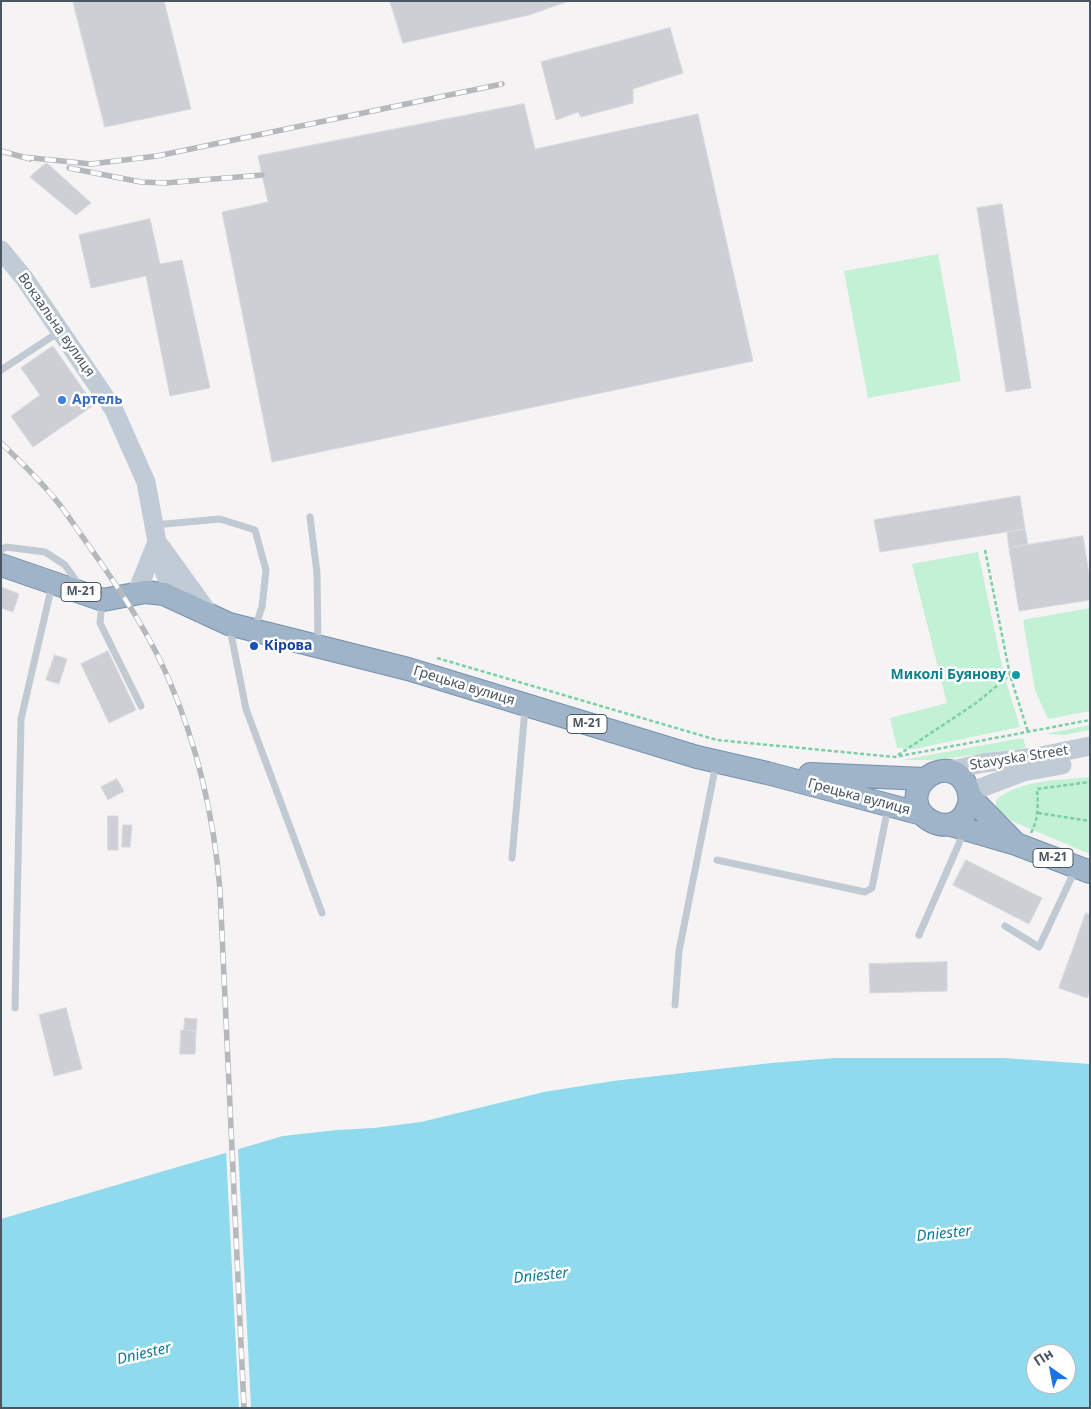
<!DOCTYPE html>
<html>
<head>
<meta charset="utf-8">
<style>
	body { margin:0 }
	#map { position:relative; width:1091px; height:1409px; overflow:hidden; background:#f5f3f3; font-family:"Noto Sans",sans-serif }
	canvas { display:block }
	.frame { position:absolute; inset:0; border:2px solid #4a5661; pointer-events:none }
	.north { position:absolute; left:1026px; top:1344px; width:50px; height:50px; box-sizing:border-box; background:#fff; border:1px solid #b7bbc0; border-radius:50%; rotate:327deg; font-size:14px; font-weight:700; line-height:20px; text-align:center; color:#4a5661 }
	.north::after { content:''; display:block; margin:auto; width:18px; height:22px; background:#1a73e8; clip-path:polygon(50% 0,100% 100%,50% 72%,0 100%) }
</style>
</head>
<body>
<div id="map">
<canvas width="1091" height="1409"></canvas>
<div class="frame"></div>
<div class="north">Пн</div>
</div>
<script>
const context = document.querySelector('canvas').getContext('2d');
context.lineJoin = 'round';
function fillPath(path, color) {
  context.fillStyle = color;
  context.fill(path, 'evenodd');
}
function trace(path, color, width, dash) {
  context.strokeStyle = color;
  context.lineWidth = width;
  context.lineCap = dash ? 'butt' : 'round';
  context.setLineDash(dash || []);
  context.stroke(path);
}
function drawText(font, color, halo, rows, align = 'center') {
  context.font = font + ' "Noto Sans",sans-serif';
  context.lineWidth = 5;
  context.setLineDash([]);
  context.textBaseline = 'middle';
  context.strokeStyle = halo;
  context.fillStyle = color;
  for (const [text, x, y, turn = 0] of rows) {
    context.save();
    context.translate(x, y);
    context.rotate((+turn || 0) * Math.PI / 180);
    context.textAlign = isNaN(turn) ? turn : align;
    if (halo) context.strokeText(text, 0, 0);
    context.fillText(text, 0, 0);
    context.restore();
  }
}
const green = new Path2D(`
	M938 254 961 381 868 398 844 271Z
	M978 552 1004 675 1020 727 914 749 897 748 890 718 947 703 912 564Z
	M1090 608V711L1048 719 1035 690 1023 620Z
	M1090 725V730L1064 735 1045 734Z
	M1023 738 1026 748 936 760H902Z
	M1090 777V854L1014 822 996 810V800C1017 780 1062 780 1090 777Z`);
const water = new Path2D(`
	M834 1058H1004L1090 1064V1408H1V1219L283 1136 337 1130 374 1128 421 1122 544 1092 613 1081 771 1063ZM1036 1354H1066V1384H1036Z`);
const pier = new Path2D(`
	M238 1147 251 1408H239L226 1150Z`);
const building = new Path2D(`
	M73 1H164L191 109 105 127Z
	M390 1H569L529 15 403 43Z
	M670 28 683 73 633 89V103L581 117 578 112 556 120 541 62Z
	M524 104 535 149 698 114 753 361 272 462 222 212 268 202 258 156Z
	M46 163 48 164 91 203 76 215 30 177Z
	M1002 204 1031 388 1006 392 977 208Z
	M150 219 160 264 182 260 210 388 170 396 146 276 91 288 79 235Z
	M53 346 94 405 33 447 11 416 40 395 21 368Z
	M1020 496 1025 529 880 552 874 520Z
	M1025 529 1028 545 1009 548 1007 532Z
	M1083 536 1090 581V600L1019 611 1009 548Z
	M1 587 19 594 13 612 1 608Z
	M108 651 136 710 109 723 81 664Z
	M55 655 67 659 59 684 46 680Z
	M117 779 124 791 108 800 101 787Z
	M108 816H118V850H108Z
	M123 825H132L130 847H122Z
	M966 860 1042 898 1029 924 953 885Z
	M1086 913 1090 915V991L1087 998 1059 988Z
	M947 962V991L870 993 869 964Z
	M66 1008 82 1069 54 1076 39 1015Z
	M185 1018 197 1019 196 1031 184 1030Z
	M181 1030 196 1031 195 1054H180Z`);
const path = new Path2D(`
	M985 550 1010 675 1028 732
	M437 658 717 740 895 757 1090 720
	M898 755 976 703 1010 675
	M1038 813 1090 821
	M1031 833C1039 818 1038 805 1037 789L1090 782`);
const service = new Path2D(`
	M1 370 59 332
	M310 517 317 573 318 643
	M154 525 220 519 255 530 266 570 262 607 255 627
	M1 550 6 547 45 552 65 565 79 585
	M102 603 100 623 141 706
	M230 629 246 709 322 913
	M512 858 525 709
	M717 860 865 892 872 888 888 807
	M1005 926 1039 947 1075 870
	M919 935 964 832
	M675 1005 679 951 716 764
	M15 1008 21 719 52 585`);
const secondary = new Path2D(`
	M1 250 24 278 114 410 146 482 157 542 165 574 180 601
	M161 547 210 615
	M136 594 157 542
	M948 771 983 763 1036 757 1090 746
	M970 792 1023 772 1062 765`);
const trunk = new Path2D(`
	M1 565 103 600 145 592 164 594 229 624 408 669 697 757 767 773 922 814C937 829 960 830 968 807 973 793 964 773 948 771 931 769 913 786 917 803 917 807 920 811 922 814
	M810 774 925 779
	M970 797 1015 843
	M951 825 1016 844 1090 872`);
const rail = new Path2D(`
	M1 151 30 159
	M23 157 91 164 157 156 502 84
	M69 168 141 182 165 183 262 175
	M1 443C21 462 42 482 59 504 71 519 82 537 94 553 122 593 150 635 169 680 198 747 214 818 220 890L244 1408`);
const markers = [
	[62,400,5,"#3f7fe0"],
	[254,646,5,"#1a4fb4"],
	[1016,675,5,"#0f9aa8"]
];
const shields = [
	[81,592,40],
	[587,724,40],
	[1053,858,40]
];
const shieldNames = [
	["М-21",81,592],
	["М-21",587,724],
	["М-21",1053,858]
];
const streetNames = [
	["Вокзальна вулиця",56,325,55],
	["Грецька вулиця",464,686,17],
	["Stavyska Street",1019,758,-9],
	["Грецька вулиця",859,797,15]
];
const shopNames = [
	["Артель",72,400]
];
const transitNames = [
	["Кірова",264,646]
];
const cultureNames = [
	["Миколі Буянову",1006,675]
];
const waterNames = [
	["Dniester",944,1234,-6],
	["Dniester",541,1276,-6],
	["Dniester",144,1354,-13]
];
fillPath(green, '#c3f1d5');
fillPath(water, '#90daee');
fillPath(pier, '#f5f3f3');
fillPath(building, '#cdcfd5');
trace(building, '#d7d9de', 1);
trace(trunk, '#7690ad', 24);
trace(path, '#7ad0a6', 2.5, [4, 2.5]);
trace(service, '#c1cad2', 7);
trace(secondary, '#c1cbd6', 19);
trace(trunk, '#9fb4c9', 22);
trace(rail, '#b5b8bd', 5.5);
trace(rail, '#fff', 4, [11]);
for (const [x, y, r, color] of markers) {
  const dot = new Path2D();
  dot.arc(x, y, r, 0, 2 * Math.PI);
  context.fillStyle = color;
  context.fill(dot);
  trace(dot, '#fff', 2);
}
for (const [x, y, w] of shields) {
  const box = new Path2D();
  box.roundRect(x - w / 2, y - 9.5, w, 19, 4);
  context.fillStyle = '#fff';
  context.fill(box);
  trace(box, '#4a5661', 1);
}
drawText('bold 12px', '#4a5661', null, shieldNames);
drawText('14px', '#4a5661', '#fff', streetNames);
drawText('bold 14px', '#366cbe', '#fff', shopNames, 'left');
drawText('bold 14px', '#164399', '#fff', transitNames, 'left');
drawText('bold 14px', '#0d838f', '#fff', cultureNames, 'right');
drawText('italic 15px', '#0c7c9b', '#fff', waterNames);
</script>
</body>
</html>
